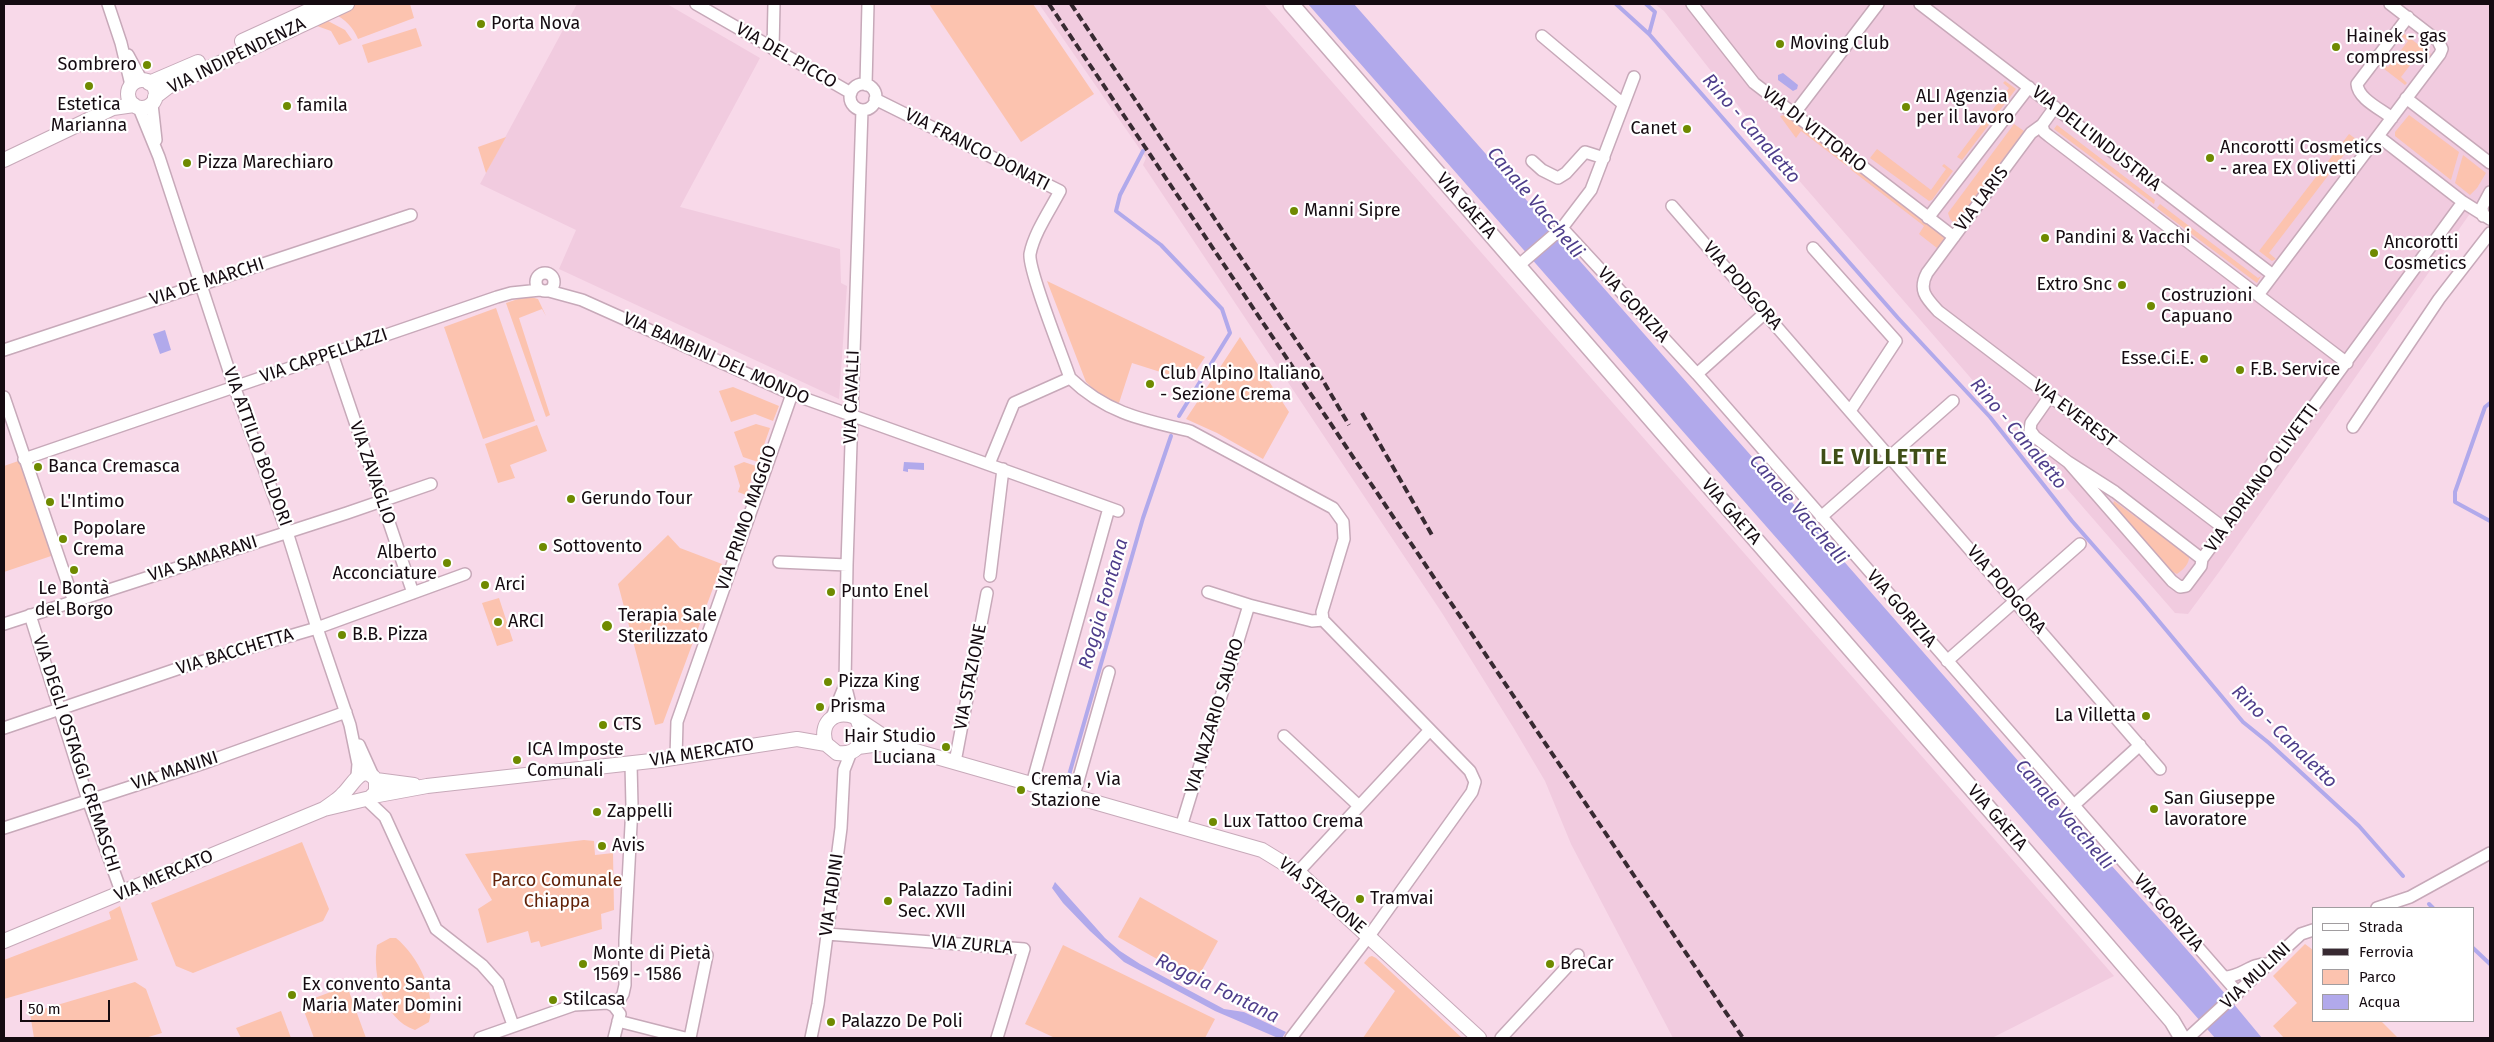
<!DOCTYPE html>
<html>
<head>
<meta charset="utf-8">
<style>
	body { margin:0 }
	#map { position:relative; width:2494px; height:1042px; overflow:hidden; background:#f8d9e9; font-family:"Fira Sans",sans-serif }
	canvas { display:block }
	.frame { position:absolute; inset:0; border:5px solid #150b11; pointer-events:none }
	.legend { position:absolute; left:2312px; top:907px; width:162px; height:115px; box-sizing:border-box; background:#fff; border:1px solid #a19da0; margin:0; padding:6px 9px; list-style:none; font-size:15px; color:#150b11 }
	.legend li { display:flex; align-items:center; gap:10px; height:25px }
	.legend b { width:25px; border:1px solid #a19da0 }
	.scale { position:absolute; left:20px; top:1000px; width:90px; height:22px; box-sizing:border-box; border:2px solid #150b11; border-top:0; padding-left:6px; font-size:15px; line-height:18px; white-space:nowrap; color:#150b11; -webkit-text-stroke:4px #fff; paint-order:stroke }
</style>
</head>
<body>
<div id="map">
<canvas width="2494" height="1042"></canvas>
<div class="frame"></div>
<ul class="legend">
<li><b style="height:6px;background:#fff"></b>Strada</li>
<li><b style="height:6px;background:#382a32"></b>Ferrovia</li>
<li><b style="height:14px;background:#fcc3af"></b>Parco</li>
<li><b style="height:14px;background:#b1a9eb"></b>Acqua</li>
</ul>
<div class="scale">50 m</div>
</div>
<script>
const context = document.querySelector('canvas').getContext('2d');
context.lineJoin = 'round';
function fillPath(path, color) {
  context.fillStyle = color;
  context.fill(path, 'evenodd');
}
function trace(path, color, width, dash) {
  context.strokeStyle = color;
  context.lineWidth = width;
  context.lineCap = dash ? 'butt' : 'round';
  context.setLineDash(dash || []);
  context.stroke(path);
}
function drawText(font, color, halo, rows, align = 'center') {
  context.font = font + ' "Fira Sans",sans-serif';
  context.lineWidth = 4.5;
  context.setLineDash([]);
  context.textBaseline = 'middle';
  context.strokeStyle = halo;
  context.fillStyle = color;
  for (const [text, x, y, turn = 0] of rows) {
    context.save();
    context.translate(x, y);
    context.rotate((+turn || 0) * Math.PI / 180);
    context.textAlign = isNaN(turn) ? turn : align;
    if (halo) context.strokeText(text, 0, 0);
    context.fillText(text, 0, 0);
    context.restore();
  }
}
const built = new Path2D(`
	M577 4H667L760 58 680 207 840 249 841 283 847 286 839 399 559 269 576 230 480 184Z
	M1039 4H1264L2114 976 1992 1038H1673L1571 844 1545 781 1513 727 1442 613 1143 165 1146 158Z
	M1655 4H2490V185L2219 572 2188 614 2175 613 1776 154 1664 11Z`);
const green = new Path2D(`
	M355 4H410L414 18 358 39C353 27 345 19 334 14Z
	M929 4H1033L1094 94 1021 142Z
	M328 21 345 30 352 40 339 45 331 31 317 26 319 22Z
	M416 28 422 46 368 63 362 45Z
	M2403 33 2431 54 2428 57 2421 51 2401 77 2407 83 2405 85 2379 65 2381 63 2388 67 2408 41 2401 36Z
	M2005 81 2016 89 1962 160 1957 157 2009 88 2003 83Z
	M1785 115 1849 164 1847 166 1801 131 1796 138 1780 116Z
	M2409 115 2459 152 2451 180 2395 136V132Z
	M2014 124 2024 131 1955 224 1950 219 1948 213Z
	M2057 125 2155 200 2154 204 2054 129Z
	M2349 134 2356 139 2269 253 2276 259 2272 261 2259 251Z
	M506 137 486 173 478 147Z
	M1877 149 1931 190 1946 169 1942 166 1944 164 1953 171 1932 200 1929 201 1870 158Z
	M2463 155 2486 173 2477 188 2470 195 2455 183Z
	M1852 166 1945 238 1937 248 1919 234 1924 226 1850 169Z
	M2160 204 2258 278 2261 276 2257 283 2157 208Z
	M1047 281 1205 357 1189 381 1132 363 1119 403 1102 397 1086 382Z
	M527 296 538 299 546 316 542 309 519 318 550 415 546 417 506 303Z
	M496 308 535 421 483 439 444 327Z
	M1240 337 1289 412 1263 459 1217 433 1186 419Z
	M733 387 779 406 773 421 755 414 731 422 719 391Z
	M756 424 770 428 758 462 743 457 734 432Z
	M537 425 547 451 510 465 515 478 498 483 485 444Z
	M24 459 57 554 4 572V466Z
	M744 462 756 466 746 495 738 492 740 486 734 466Z
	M2114 501 2189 556C2190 563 2183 570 2177 574L2171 571 2113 504Z
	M668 535 680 548 722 564 663 723 655 725 618 584Z
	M499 598 513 641 497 646 482 603Z
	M584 840 594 841 595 855 613 853 614 910 601 914 602 929 541 947 539 941 531 943 528 931 487 943 478 909 492 900 465 854Z
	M302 842 329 909 323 921 193 973 176 966 151 903Z
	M1140 897 1218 941 1196 981 1118 937Z
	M120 906 138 960 4 999V960L111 919 109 912Z
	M390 938H396C418 956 437 994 429 1022L415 1030C383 1019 372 975 377 945Z
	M2305 944 2313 950V1021H2381L2398 1038H2284L2273 1026 2297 1003 2273 976Z
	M1063 945 1215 1019 1205 1038H1055L1025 1024Z
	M1372 956 1376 958 1462 1038H1363L1395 991 1364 963 1369 957Z
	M135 982 146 989 162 1033 145 1038H34L30 1013Z
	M347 986 366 1038H314L301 1003Z
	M281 1011 291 1038H241L236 1028Z`);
const water = new Path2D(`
	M1308 4H1354C1576 257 1799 509 2020 763 2100 855 2185 943 2262 1038H2215Z
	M1783 73 1798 85 1797 89 1793 91 1778 80V75Z
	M165 330 171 350 160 354 153 334Z
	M904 462 924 463V470L908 469V472L903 471Z
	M1055 882 1105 938 1120 951 1140 964 1224 1009 1244 1012 1286 1032 1282 1038H1278L1215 1011 1124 962 1090 931 1063 903 1052 888Z`);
const stream = new Path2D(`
	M1616 4 1649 34 1898 318 1990 417 2072 521 2142 601 2243 722 2269 743 2359 826 2403 876
	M1646 4 1655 12 1649 34
	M1143 151 1120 195 1116 211 1161 245 1222 309 1230 333 1179 416
	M2490 403 2485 407 2455 492V502L2490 521
	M1067 782 1143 518 1171 436
	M2429 904 2433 908
	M2473 948 2490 964`);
const minor = new Path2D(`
	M108 4 121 43 131 85
	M696 4 851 93
	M1692 4 1754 83 1954 237
	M1920 4 2273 275
	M1542 36 1623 104
	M773 49 774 4
	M128 55 142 81
	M850 97a13 13 0 1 1 26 0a13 13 0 1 1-26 0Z
	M866 85 868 4
	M2406 98 2490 163
	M875 99 1060 191C1050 210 1034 233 1030 254 1028 270 1063 357 1070 378L1014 403 989 464
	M152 104 156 140
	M2055 107 2042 125 2031 133 1927 273C1918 290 1926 298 1938 311L2225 529
	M139 108 159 157 234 386 287 532 317 628 350 725 358 764 357 776
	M1794 114 1878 4
	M2392 118C2381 109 2358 99 2357 84L2408 17
	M2042 125 2044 132 2049 136 2347 363
	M2378 136 2463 202 2490 219
	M1532 161 1542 170 1558 178 1566 173 1585 152 1604 158
	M1672 206 2160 769
	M2483 216 2482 207 2490 192
	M1928 218 2029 87
	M1562 228 1697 374 2238 993
	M1813 248 1896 341 1850 411
	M1518 266 1562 228 1591 190 1634 77
	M536 282a9 9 0 1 1 18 0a9 9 0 1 1-18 0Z
	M549 291 582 300 792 394 1118 511
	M2258 295 2440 54 2442 49 2438 41 2390 4
	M4 350 411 215
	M332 354 413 593
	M1697 374 1765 313
	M1070 378C1106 413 1143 420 1190 431L1333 508 1343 522 1344 539 1322 612 1323 620 1470 771 1475 782 1472 792 1369 936 1291 1038
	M2050 396 2031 423 2030 430 2035 437 2068 462 2115 492 2202 559
	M4 397 74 602
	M2353 427 2439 299 2490 233
	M24 459 497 297 511 293 540 290
	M2068 462 2172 581 2180 587 2186 586 2201 566 2202 559 2463 202
	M1821 517 1953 401
	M779 562 847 565
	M990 576 1003 469
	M1208 592 1249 605
	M30 615 88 800 122 894
	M4 624 347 513 431 484
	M1947 661 2080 544
	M853 716 845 684 847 565 862 110
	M832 717 845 685
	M4 728 180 668 317 628 465 574
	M1284 736 1359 806
	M359 745 373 776
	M676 758 677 722 792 394
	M955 762 987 593
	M1032 784 1109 508
	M1074 795 1109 672
	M366 799 385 817 436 929 482 965 498 983 513 1025
	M2074 805 2140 745
	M1181 827 1249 605 1312 621 1323 620
	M4 828 207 762 346 712
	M1298 872 1429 731
	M2377 908 2410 897 2490 853
	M827 934 1024 949 997 1038
	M2224 977C2242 977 2250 963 2268 964
	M608 1003 614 1006 620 1014 614 1038
	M618 1021 685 1038
	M480 1038 574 1005 608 1003 620 999 623 994 625 985V940L632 806 631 764
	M690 1038 707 955
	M811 1038 818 1004 841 828 844 770 851 752
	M1501 1038 1578 955
	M2188 1038 2301 934 2313 930`);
const tertiary = new Path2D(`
	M242 41 323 4
	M128 94a14 14 0 1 1 28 0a14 14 0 1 1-28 0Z
	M149 83 198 62
	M155 97 168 87 347 4
	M4 160 113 108 134 105
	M858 721C867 739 859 756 837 753L826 744C819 724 833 710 853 716L895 744
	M858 747 880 744 898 746 1262 850 1298 872 1479 1038
	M376 780 414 785
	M373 796 427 786 660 760 797 739 826 744
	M4 941 324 809C330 804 338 800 343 794 353 785 362 762 376 780V792L370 798 324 809`);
const secondary = new Path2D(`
	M1291 4 2056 886 2172 1021 2182 1038`);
const rail = new Path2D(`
	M1049 4 1743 1038
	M1071 4 1322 379 1349 425
	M1362 413 1432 535`);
const markers = [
	[481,24,5,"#6f8a00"],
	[1780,44,5,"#6f8a00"],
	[2336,47,5,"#6f8a00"],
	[147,65,5,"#6f8a00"],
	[89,86,5,"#6f8a00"],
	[287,106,5,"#6f8a00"],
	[1906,107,5,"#6f8a00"],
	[1687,129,5,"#6f8a00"],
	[2210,158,5,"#6f8a00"],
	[187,163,5,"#6f8a00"],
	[1294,211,5,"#6f8a00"],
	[2045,238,5,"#6f8a00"],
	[2374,253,5,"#6f8a00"],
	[2122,285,5,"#6f8a00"],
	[2151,306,5,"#6f8a00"],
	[2204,359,5,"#6f8a00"],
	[2240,370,5,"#6f8a00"],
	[1150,384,5,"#6f8a00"],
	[38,467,5,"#6f8a00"],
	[571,499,5,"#6f8a00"],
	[50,502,5,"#6f8a00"],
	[63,539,5,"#6f8a00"],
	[543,547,5,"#6f8a00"],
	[447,563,5,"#6f8a00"],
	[74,570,5,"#6f8a00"],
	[485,585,5,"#6f8a00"],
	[831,592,5,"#6f8a00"],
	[498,622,5,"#6f8a00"],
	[607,626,6,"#6f8a00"],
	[342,635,5,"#6f8a00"],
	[828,682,5,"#6f8a00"],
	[820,707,5,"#6f8a00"],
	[2146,716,5,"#6f8a00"],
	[603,725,5,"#6f8a00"],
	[946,747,5,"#6f8a00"],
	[517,760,5,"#6f8a00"],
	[1021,790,5,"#6f8a00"],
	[2154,809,5,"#6f8a00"],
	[597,812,5,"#6f8a00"],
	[1213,822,5,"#6f8a00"],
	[602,846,5,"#6f8a00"],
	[1360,899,5,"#6f8a00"],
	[888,901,5,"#6f8a00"],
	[583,964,5,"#6f8a00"],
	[1550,964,5,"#6f8a00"],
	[292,995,5,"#6f8a00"],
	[553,1000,5,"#6f8a00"],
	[831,1022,5,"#6f8a00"]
];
const poiNames = [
	["Porta Nova",491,24],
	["Hainek - gas",2346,37],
	["compressi",2346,58],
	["Moving Club",1790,44],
	["Sombrero",137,65,"right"],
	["ALI Agenzia",1916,97],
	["per il lavoro",1916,118],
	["Estetica",89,105,"center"],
	["Marianna",89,126,"center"],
	["famila",297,106],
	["Canet",1677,129,"right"],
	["Ancorotti Cosmetics",2220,148],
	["- area EX Olivetti",2220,169],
	["Pizza Marechiaro",197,163],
	["Manni Sipre",1304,211],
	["Pandini & Vacchi",2055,238],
	["Ancorotti",2384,243],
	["Cosmetics",2384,264],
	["Extro Snc",2112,285,"right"],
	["Costruzioni",2161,296],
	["Capuano",2161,317],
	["Esse.Ci.E.",2194,359,"right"],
	["F.B. Service",2250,370],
	["Club Alpino Italiano",1160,374],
	["- Sezione Crema",1160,395],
	["Banca Cremasca",48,467],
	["Gerundo Tour",581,499],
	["L'Intimo",60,502],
	["Popolare",73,529],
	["Crema",73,550],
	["Sottovento",553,547],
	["Alberto",437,553,"right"],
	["Acconciature",437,574,"right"],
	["Arci",495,585],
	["Le Bontà",74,589,"center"],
	["del Borgo",74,610,"center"],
	["Punto Enel",841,592],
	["Terapia Sale",618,616],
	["Sterilizzato",618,637],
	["ARCI",508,622],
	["B.B. Pizza",352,635],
	["Pizza King",838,682],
	["Prisma",830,707],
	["La Villetta",2136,716,"right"],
	["CTS",613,725],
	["Hair Studio",936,737,"right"],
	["Luciana",936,758,"right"],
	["ICA Imposte",527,750],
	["Comunali",527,771],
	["Crema , Via",1031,780],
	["Stazione",1031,801],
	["San Giuseppe",2164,799],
	["lavoratore",2164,820],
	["Zappelli",607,812],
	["Lux Tattoo Crema",1223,822],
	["Avis",612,846],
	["Palazzo Tadini",898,891],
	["Sec. XVII",898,912],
	["Tramvai",1370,899],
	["Monte di Pietà",593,954],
	["1569 - 1586",593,975],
	["BreCar",1560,964],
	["Ex convento Santa",302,985],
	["Maria Mater Domini",302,1006],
	["Stilcasa",563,1000],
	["Palazzo De Poli",841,1022]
];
const streetNames = [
	["VIA INDIPENDENZA",237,56,-26],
	["VIA DEL PICCO",786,56,30],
	["VIA DI VITTORIO",1814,130,38],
	["VIA DELL'INDUSTRIA",2096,139,38],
	["VIA FRANCO DONATI",977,150,27],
	["VIA LARIS",1982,199,-53],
	["VIA GAETA",1466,206,49],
	["VIA DE MARCHI",207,282,-18],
	["VIA PODGORA",1742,286,49],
	["VIA GORIZIA",1633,305,47],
	["VIA CAPPELLAZZI",324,356,-19],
	["VIA BAMBINI DEL MONDO",716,359,24],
	["VIA CAVALLI",852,397,-88],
	["VIA EVEREST",2074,414,37],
	["VIA ATTILIO BOLDORI",257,447,70],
	["VIA ZAVAGLIO",372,473,71],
	["VIA ADRIANO OLIVETTI",2262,478,-54],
	["VIA GAETA",1731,512,49],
	["VIA PRIMO MAGGIO",747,518,-71],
	["VIA SAMARANI",203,559,-18],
	["VIA PODGORA",2006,590,49],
	["VIA GORIZIA",1901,609,49],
	["VIA BACCHETTA",235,652,-17],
	["VIA STAZIONE",971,677,-79],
	["VIA NAZARIO SAURO",1215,716,-73],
	["VIA MERCATO",702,753,-9],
	["VIA DEGLI OSTAGGI CREMASCHI",76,754,72],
	["VIA MANINI",175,771,-18],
	["VIA GAETA",1997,818,49],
	["VIA MERCATO",164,876,-23],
	["VIA TADINI",832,895,-82],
	["VIA STAZIONE",1322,896,40],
	["VIA GORIZIA",2168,913,49],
	["VIA ZURLA",972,945,5],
	["VIA MULINI",2256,976,-43]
];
const parkNames = [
	["Parco Comunale",557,881],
	["Chiappa",557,902]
];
const waterNames = [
	["Rino - Canaletto",1751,129,49],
	["Canale Vacchelli",1535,203,50],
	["Rino - Canaletto",2018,434,50],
	["Canale Vacchelli",1798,510,49],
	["Roggia Fontana",1104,604,-74],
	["Rino - Canaletto",2284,737,44],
	["Canale Vacchelli",2064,815,49],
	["Roggia Fontana",1217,989,26]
];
const districtNames = [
	["LE VILLETTE",1884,458]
];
fillPath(built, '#f1cbdf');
fillPath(green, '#fcc3af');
fillPath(water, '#b1a9eb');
trace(stream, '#b1a9eb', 4);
trace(minor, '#c7a9b9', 14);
trace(tertiary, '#c7a9b9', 16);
trace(secondary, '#c7a9b9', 18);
trace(minor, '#fff', 11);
trace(tertiary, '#fff', 14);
trace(secondary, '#fff', 15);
trace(rail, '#382a32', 4, [8, 4]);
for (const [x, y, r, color] of markers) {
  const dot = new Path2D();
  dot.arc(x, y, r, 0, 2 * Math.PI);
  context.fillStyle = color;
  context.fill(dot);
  trace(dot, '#fff', 2);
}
drawText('18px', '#150b11', '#fff', poiNames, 'left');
drawText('18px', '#150b11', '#fff', streetNames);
drawText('18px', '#622209', '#fff', parkNames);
drawText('italic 19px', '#4e3e8b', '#fff', waterNames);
context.letterSpacing = '1px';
drawText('bold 22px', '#3f4e17', '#fff', districtNames);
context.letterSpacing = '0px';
</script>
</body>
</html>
